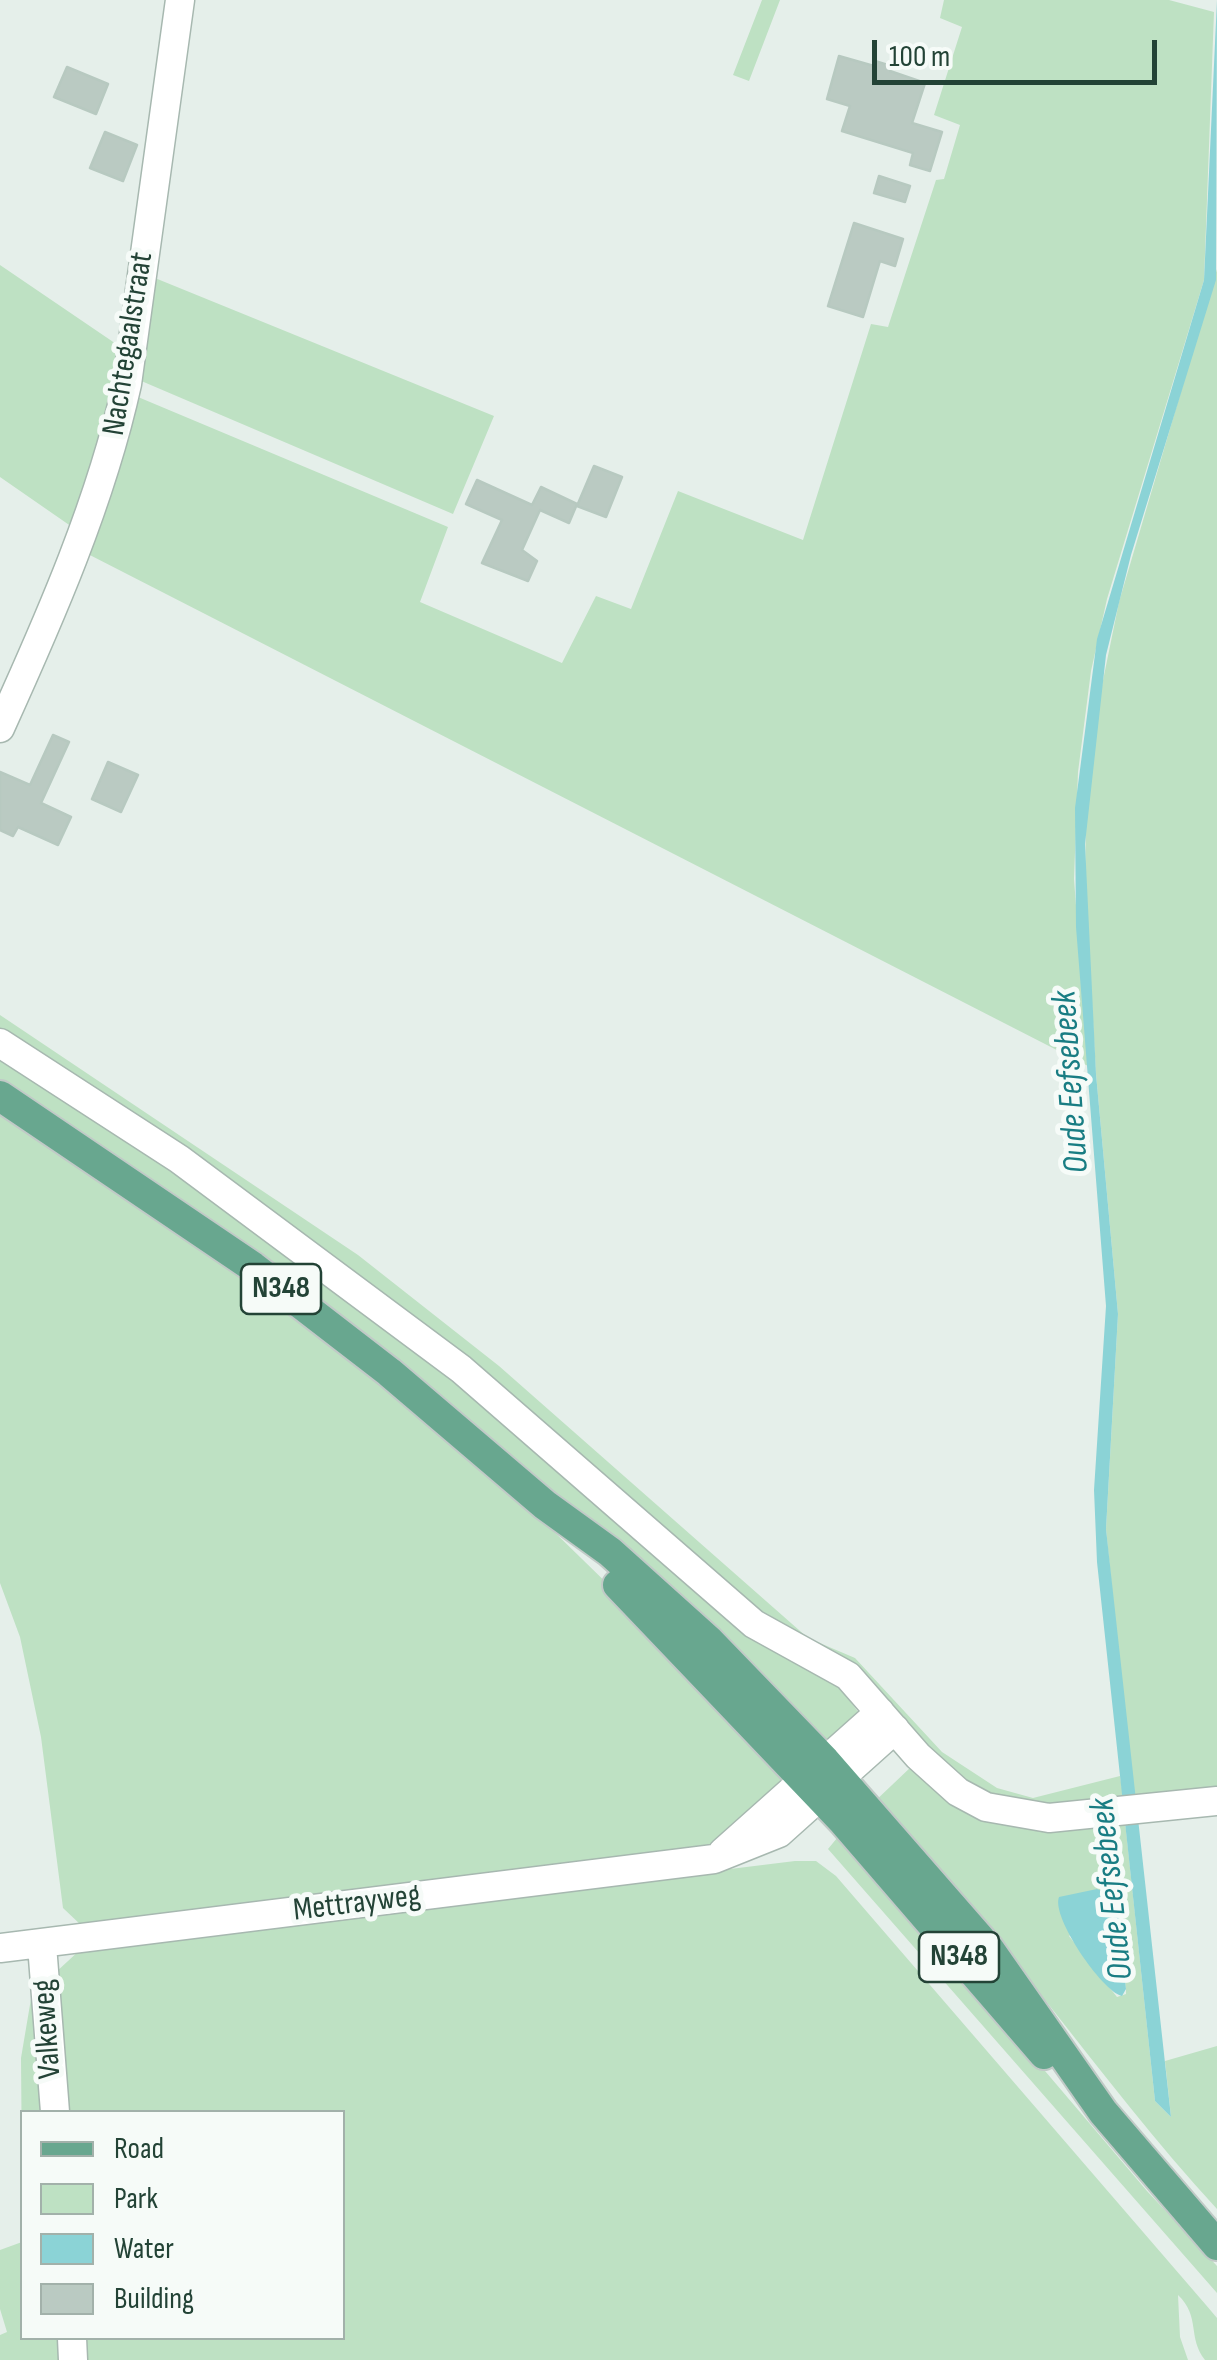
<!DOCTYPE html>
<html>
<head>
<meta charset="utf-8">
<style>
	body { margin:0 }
	#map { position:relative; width:1217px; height:2360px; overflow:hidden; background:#e5efea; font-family:"Sofia Sans Condensed",sans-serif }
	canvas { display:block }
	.legend { position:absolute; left:20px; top:2110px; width:325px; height:230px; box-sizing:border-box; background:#f6fbf8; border:2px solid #a2b1aa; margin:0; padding:12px 18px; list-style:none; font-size:30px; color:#234336 }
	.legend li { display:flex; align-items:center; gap:20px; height:50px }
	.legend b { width:50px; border:2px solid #a2b1aa }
	.scale { position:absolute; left:872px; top:40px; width:285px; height:45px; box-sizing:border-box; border:5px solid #234336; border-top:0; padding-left:12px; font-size:30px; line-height:35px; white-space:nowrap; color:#234336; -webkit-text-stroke:8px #f6fbf8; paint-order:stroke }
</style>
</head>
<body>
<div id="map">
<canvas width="1217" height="2360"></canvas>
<ul class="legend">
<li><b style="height:12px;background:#68a78f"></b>Road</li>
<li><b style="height:28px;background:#bee1c3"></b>Park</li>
<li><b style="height:28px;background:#8bd3d6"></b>Water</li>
<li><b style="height:28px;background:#bacac2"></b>Building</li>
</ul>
<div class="scale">100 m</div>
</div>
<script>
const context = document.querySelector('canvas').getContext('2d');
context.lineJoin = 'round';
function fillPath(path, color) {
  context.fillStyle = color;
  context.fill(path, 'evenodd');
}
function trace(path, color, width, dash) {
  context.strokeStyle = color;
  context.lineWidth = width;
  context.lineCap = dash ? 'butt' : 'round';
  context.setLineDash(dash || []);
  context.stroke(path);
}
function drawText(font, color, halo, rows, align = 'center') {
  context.font = font + ' "Sofia Sans Condensed",sans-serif';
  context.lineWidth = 10;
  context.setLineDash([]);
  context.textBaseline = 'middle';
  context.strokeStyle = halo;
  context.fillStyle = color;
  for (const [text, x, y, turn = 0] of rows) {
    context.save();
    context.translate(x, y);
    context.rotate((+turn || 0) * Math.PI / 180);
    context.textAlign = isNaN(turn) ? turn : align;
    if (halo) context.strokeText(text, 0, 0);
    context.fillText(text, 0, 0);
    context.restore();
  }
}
const green = new Path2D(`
	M762 0H780L749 81 733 75Z
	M944 0H1169L1214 12 1204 280 1107 599 1091 671 1078 772 1074 879 1088 1066 82 551 131 401 138 397 448 527 420 602 562 663 596 596 631 609 678 491 803 540 871 324 888 327 936 180 944 179 960 125 934 115 962 27 940 18Z
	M0 265 125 350 75 529 0 477Z
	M1217 269V1788L1133 1800 1106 1529 1118 1314 1096 1074 1085 881 1086 816 1099 700 1119 602Z
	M150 276 494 416 453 514 139 380Z
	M0 1015 358 1255 499 1366 808 1638 855 1658 942 1752 997 1788 1033 1798 1120 1776 1124 1801 1066 1810 974 1791 670 1539 0 1035Z
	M0 1053 246 1216 834 1679 861 1716 830 1741 820 1739 744 1670 0 1082Z
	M0 1107 341 1348 540 1518 623 1599 781 1776 779 1790 725 1838 698 1850 82 1926 63 1908 41 1737 20 1637 0 1583Z
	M912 1766 941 1790 1125 1821 1155 2101 1171 2117 1165 2061 1217 2046V2209C1097 2079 1001 1926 872 1804ZM1116 1897 1126 1989V1994L1117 1997 1069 1936Z
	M842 1832 1147 2191 1217 2266V2293L828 1849Z
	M795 1861H816L836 1876 1206 2305 1217 2318V2360H1205C1187 2337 1201 2317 1178 2295L1180 2337 1188 2360H82L81 2338H342V2112H63L55 1973 81 1949Z
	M34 1981 45 2112H22V2175L21 2058Z
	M22 2242V2338H64L66 2360H0V2335L7 2332 0 2309V2250Z`);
const water = new Path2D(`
	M1217 0 1216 280 1131 555 1106 655 1085 844 1096 1074 1118 1314 1106 1529 1171 2117 1155 2101 1097 1562 1094 1490 1106 1306 1076 927 1075 808 1097 639 1204 280Z
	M1097 1889 1116 1897 1126 1989 1122 1996C1102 1991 1051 1917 1059 1897Z`);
const building = new Path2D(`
	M839 56 874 66 875 61 891 66 890 71 925 83 912 123 942 132 930 171 910 165 913 153 842 131 850 106 827 99Z
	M67 67 108 84 96 114 54 97Z
	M105 132 137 145 123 181 90 168Z
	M879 176 910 186 905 202 874 193Z
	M854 223 903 239 895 266 880 261 863 317 828 306Z
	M594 466 622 477 606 517 577 506Z
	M477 480 532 505 541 487 577 504 569 523 540 510 522 550 537 561 528 581 482 563 502 520 466 504Z
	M53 735 69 742 41 803 71 817 58 845 18 827 13 836 0 830V772L30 785Z
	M108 762 138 775 121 812 92 799Z`);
const minor = new Path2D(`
	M0 728C50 618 101 502 127 384L180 0
	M0 1043 179 1159 461 1369 754 1624 848 1676 918 1756 958 1792 986 1807 1049 1818 1217 1801
	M723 1852 880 1712
	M42 1945 55 2112
	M0 1948 714 1859 779 1833 895 1729
	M72 2338 73 2360`);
const major = new Path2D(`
	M0 1096 253 1267 389 1372 545 1505 610 1552 709 1641 825 1761 989 1949 1103 2112 1217 2245
	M618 1585 843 1821 1044 2054`);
const shields = [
	[281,1289,80],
	[959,1957,80]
];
const shieldNames = [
	["N348",281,1289],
	["N348",959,1957]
];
const streetNames = [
	["Nachtegaalstraat",129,344,-81],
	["Mettrayweg",357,1904,-7],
	["Valkeweg",48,2029,-94]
];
const waterNames = [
	["Oude Eefsebeek",1072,1082,-94],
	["Oude Eefsebeek",1113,1889,-96]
];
fillPath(green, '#bee1c3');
fillPath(water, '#8bd3d6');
fillPath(building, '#bacac2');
trace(building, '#b7c9c0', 2.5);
trace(minor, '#a7b8b0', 31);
trace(major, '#c1cac7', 34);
trace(minor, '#fff', 28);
trace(major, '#68a78f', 30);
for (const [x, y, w] of shields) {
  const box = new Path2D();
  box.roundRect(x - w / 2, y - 25, w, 50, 8);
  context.fillStyle = '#f6fbf8';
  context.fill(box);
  trace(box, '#234336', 2.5);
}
drawText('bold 30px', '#234336', null, shieldNames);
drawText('32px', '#234336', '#f6fbf8', streetNames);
drawText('italic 35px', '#197d83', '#f6fbf8', waterNames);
</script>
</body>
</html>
